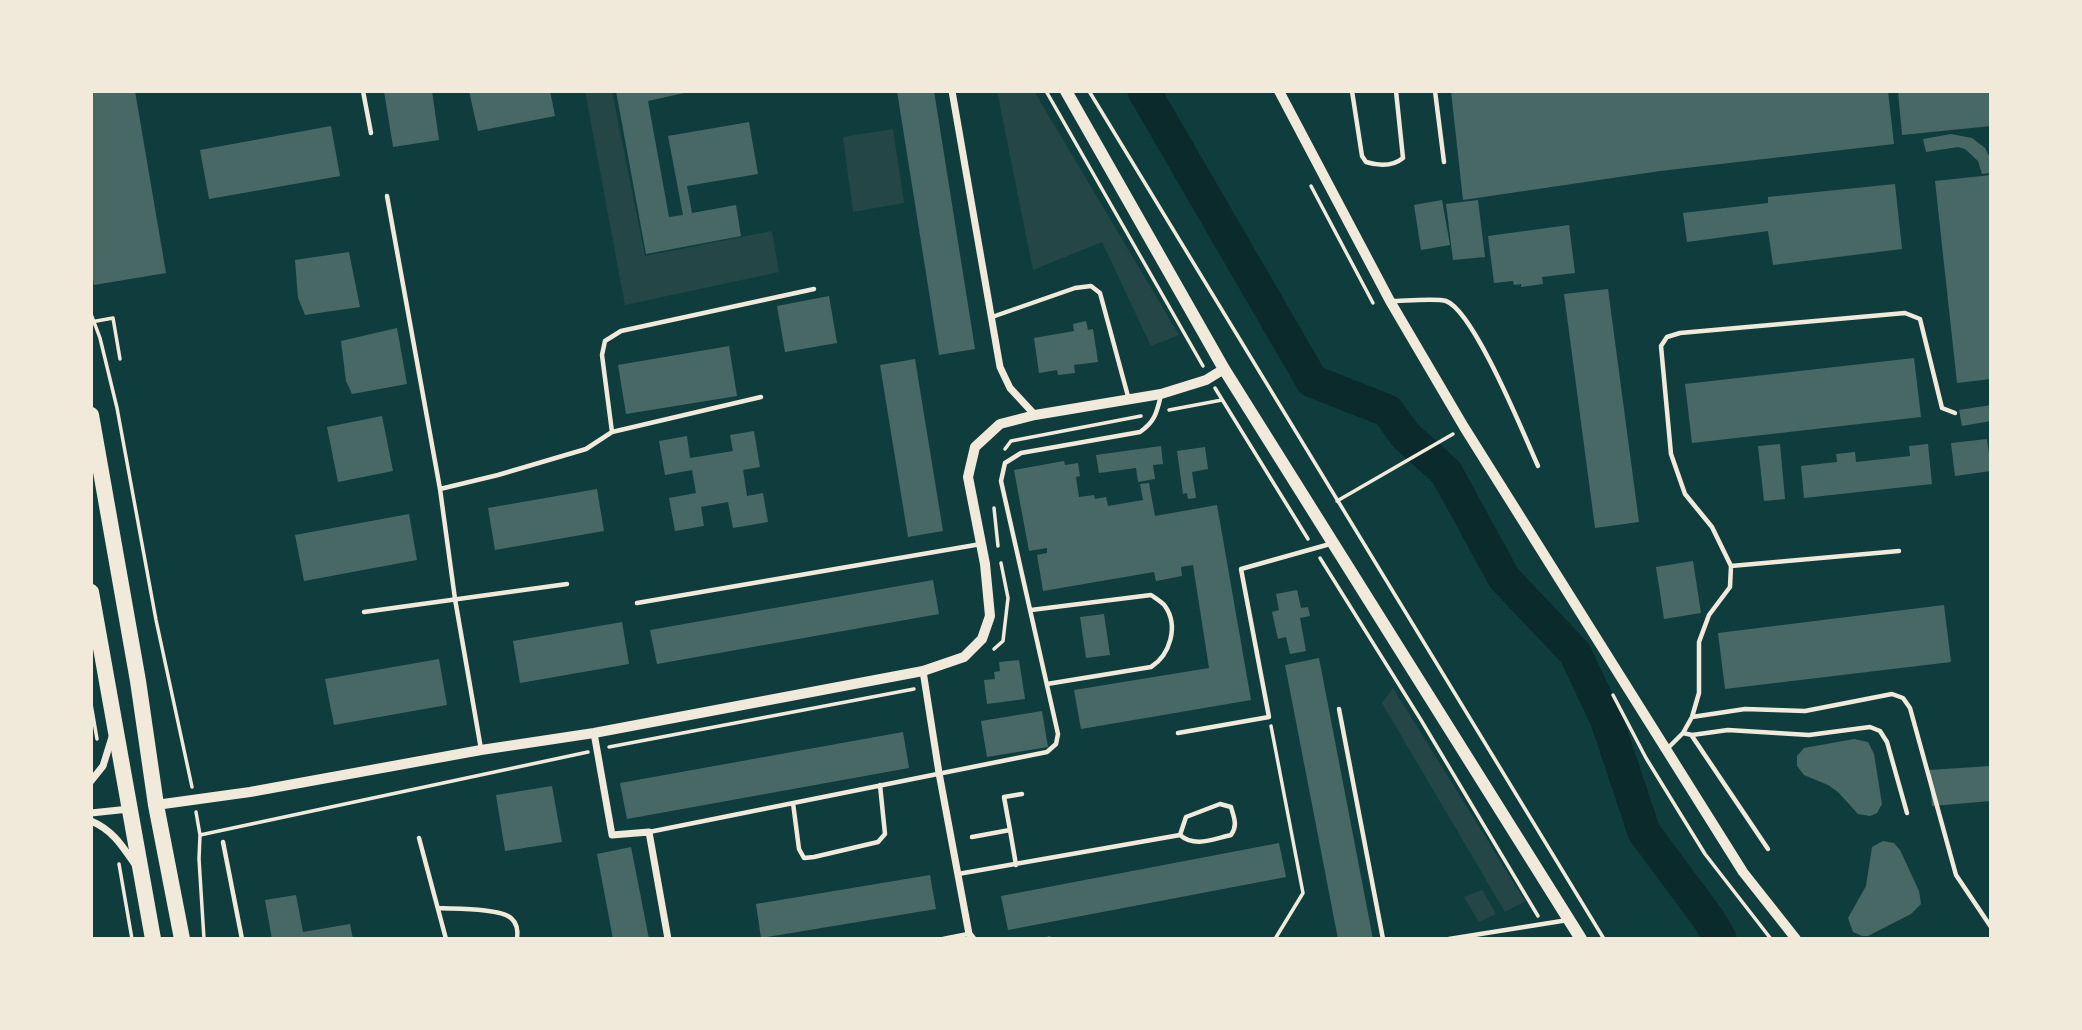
<!DOCTYPE html>
<html>
<head>
<meta charset="utf-8">
<style>
	body { margin:0 }
	#map { position:relative; width:2082px; height:1030px; overflow:hidden; background:#0f3d3e; font-family:Arial,sans-serif }
	canvas { display:block }
	.frame { position:absolute; inset:0; border:93px solid #f1e9da; pointer-events:none }
</style>
</head>
<body>
<div id="map">
<canvas width="2082" height="1030"></canvas>
<div class="frame"></div>
</div>
<script>
const context = document.querySelector('canvas').getContext('2d');
context.lineJoin = 'round';
function fillPath(path, color) {
  context.fillStyle = color;
  context.fill(path, 'evenodd');
}
function trace(path, color, width, dash) {
  context.strokeStyle = color;
  context.lineWidth = width;
  context.lineCap = dash ? 'butt' : 'round';
  context.setLineDash(dash || []);
  context.stroke(path);
}
const green = new Path2D(`
	M585 91H612L645 256 772 231 779 272 625 305Z
	M997 91H1034L1179 335 1151 346 1102 242 1033 270Z
	M893 129 904 203 853 212 843 137Z
	M1393 688 1525 901H1526L1505 912 1382 703Z
	M1482 890 1496 914 1479 922 1464 897Z`);
const river = new Path2D(`
	M1144 91 1312 381 1388 411 1405 435 1446 472 1504 578 1575 653 1607 721 1644 832 1710 921 1720 939`);
const building = new Path2D(`
	M91 91H135L166 273 94 285 91 267Z
	M384 91H432L439 140 393 147Z
	M469 91H550L555 116 478 131Z
	M616 91H693L648 101 669 217 683 215 668 136 749 122 758 174 687 186 692 213 736 205 741 236 646 254Z
	M897 91H934L975 349 939 355Z
	M1451 91H1888L1894 144 1660 171 1463 200Z
	M1898 91H1991V126L1902 135Z
	M331 126 340 176 209 199 200 150Z
	M1951 134 1972 138 1985 148 1991 160V173L1982 174 1978 161 1965 149 1958 147 1926 152 1923 139Z
	M1991 175V379L1957 383 1935 181Z
	M1895 184 1902 249 1773 265 1768 231 1687 242 1683 213 1768 203V197Z
	M1442 200 1450 245 1421 250 1414 205Z
	M1478 200 1485 257 1453 260 1446 204Z
	M1569 225 1575 273 1542 277 1543 284 1521 287V284L1514 285 1513 281 1494 283 1488 236Z
	M349 252 360 307 305 315 298 298 295 260Z
	M1608 289 1639 522 1595 528 1564 294Z
	M829 296 837 343 785 352 777 306Z
	M1086 321 1088 330 1093 329 1098 362 1074 365 1075 373 1058 375 1057 370 1039 373 1034 338 1074 331 1073 324Z
	M397 328 407 384 352 394 346 381 341 341Z
	M729 346 737 396 626 414 618 365Z
	M1914 358 1921 417 1692 443 1685 384Z
	M915 359 943 531 908 537 880 365Z
	M1991 405V421L1962 426 1959 410Z
	M382 416 393 471 338 482 327 427Z
	M754 431 760 467 743 470 747 496 763 493 768 522 733 528 728 502 701 507 704 526 675 531 669 498 696 493 692 470 665 475 659 441 687 436 690 458 733 451 730 435Z
	M1987 439 1989 454H1991V471L1955 476 1951 443Z
	M1780 444 1785 499 1764 501 1758 446Z
	M1928 444 1932 484 1804 498 1801 466 1837 462 1836 454 1855 452 1856 462 1910 456 1909 446Z
	M1161 446 1163 464 1153 465 1155 479 1138 482 1136 468 1099 473 1096 455Z
	M1205 447 1208 469 1192 472 1196 498 1188 499 1187 493 1183 494 1177 451Z
	M1064 461 1065 465 1078 463 1080 476 1076 477 1079 497 1094 495 1095 499 1106 497 1108 506 1143 500 1140 484 1149 483 1155 516 1217 505 1251 700 1081 729 1074 690 1209 668 1193 565 1181 567 1182 576 1156 581 1154 572 1043 591 1037 555 1047 553V548L1029 551 1014 470Z
	M597 489 604 531 495 550 488 508Z
	M409 514 417 560 304 581 295 535Z
	M1693 561 1701 613 1664 619 1656 567Z
	M933 580 939 614 657 664 650 630Z
	M1297 590 1301 608 1308 607 1310 616 1300 618 1306 651 1290 654 1286 637 1278 639 1272 612 1279 610 1276 594Z
	M1944 605 1951 662 1725 689 1718 633Z
	M1104 614 1110 655 1086 658 1080 617Z
	M622 622 629 664 520 683 513 641Z
	M1319 658 1373 939H1338L1285 665Z
	M439 659 447 705 334 725 325 679Z
	M1019 660 1025 699 987 704 984 680 995 679 994 672 1000 671 999 662Z
	M1042 711 1048 747 987 757 981 721Z
	M903 732 909 768 627 819 620 783Z
	M1854 739 1868 742 1874 754 1882 804 1877 813 1870 816 1858 814 1838 792 1828 785 1804 775 1797 766V756L1804 748Z
	M1991 766V801L1932 806 1929 770Z
	M552 786 562 842 505 851 496 795Z
	M1883 841 1894 843 1900 850 1919 891 1921 904 1911 914 1868 936H1862L1853 932 1848 918 1866 886 1872 847Z
	M1279 843 1286 877 1008 930 1001 896Z
	M631 847 649 939H613L597 854Z
	M930 875 936 909 761 938 756 904Z
	M296 895 303 932 350 924 353 939H272L265 900Z`);
const path = new Path2D(`
	M1046 91 1203 366
	M1089 91 1604 939
	M1311 186 1373 303
	M91 314 100 338 117 408 156 620 192 787
	M91 322 113 318 120 359
	M1215 388 1308 539
	M1169 410 1222 400
	M1005 449 1011 441 1141 416
	M1337 501 1453 434
	M994 508 998 546
	M1320 558 1421 720 1538 916
	M994 649 1003 641 1008 598 1001 563
	M1613 695 1646 758 1705 854 1771 939
	M91 704 97 739
	M1271 726 1303 893 1275 939
	M609 747 914 689
	M196 812 200 835 199 859 204 939
	M200 835 588 752
	M119 864 132 939`);
const service = new Path2D(`
	M363 91 371 133
	M1352 91 1362 156 1366 162C1379 166 1392 167 1403 158L1396 91
	M1435 91 1444 162
	M387 196 440 489
	M1391 301C1403 301 1437 298 1446 301 1474 311 1524 435 1538 466
	M992 317 1075 288 1091 286 1100 293 1129 400
	M612 432 602 355 605 341 621 331 814 289
	M1899 551 1731 566 1712 527 1685 494 1671 454 1661 346 1667 337 1680 333 1905 313 1920 319 1942 408 1955 413
	M637 603 981 544
	M1031 610 1151 595C1155 598 1162 602 1165 606 1179 626 1170 655 1151 667L1047 684
	M364 612 567 584
	M1339 709 1383 939
	M1692 717 1745 709 1805 711 1892 694 1903 698 1910 708 1956 875 1991 927
	M1178 733 1269 717 1241 569 1330 544
	M1683 733 1692 735 1728 730 1809 735 1870 727 1880 731 1887 742 1907 813
	M1692 736 1768 849
	M1668 748 1683 733 1692 717 1699 693V642L1709 615 1730 587 1731 566
	M481 749 455 599 440 489 498 475 586 449 612 432 761 397
	M793 803 799 849 804 858 814 857 878 842 885 834 880 785
	M1010 830 1004 797 1022 794
	M649 832 1047 752 1056 744 1058 734 1001 481 1005 463 1021 453 1140 432C1155 422 1157 412 1161 395
	M972 837 1010 830 1016 865
	M419 838 446 939
	M223 842 242 939
	M958 874 1180 835C1195 848 1213 839 1231 835 1238 825 1234 818 1231 807L1220 804 1186 817 1180 835
	M438 908C454 909 500 908 511 918 518 924 518 932 517 939
	M943 939 968 934
	M1048 939H1050
	M1449 939 1568 920`);
const minor = new Path2D(`
	M952 91 1000 367 1010 388 1035 415
	M923 671 939 773 969 934 973 939
	M594 733 612 835 649 832 668 939
	M91 781 103 766 112 737
	M91 813 129 809
	M91 821C113 830 123 847 136 866`);
const tertiary = new Path2D(`
	M1279 91 1390 301 1464 427 1743 872 1796 939
	M156 805 250 792 481 750 594 733 923 671 964 657 982 639 990 616 985 564 968 477 975 447 1000 424 1035 415 1161 394 1206 380 1224 369`);
const secondary = new Path2D(`
	M1066 91 1224 369 1581 939`);
const trunk = new Path2D(`
	M91 415 138 681 156 805 182 939
	M91 592 153 939`);
fillPath(green, '#244646');
trace(river, '#0a2a2b', 33);
fillPath(building, '#486865');
trace(path, '#f1e9da', 3.5);
trace(service, '#f1e9da', 4.5);
trace(minor, '#f1e9da', 7);
trace(tertiary, '#f1e9da', 10);
trace(secondary, '#f1e9da', 12);
trace(trunk, '#f1e9da', 16);
</script>
</body>
</html>
